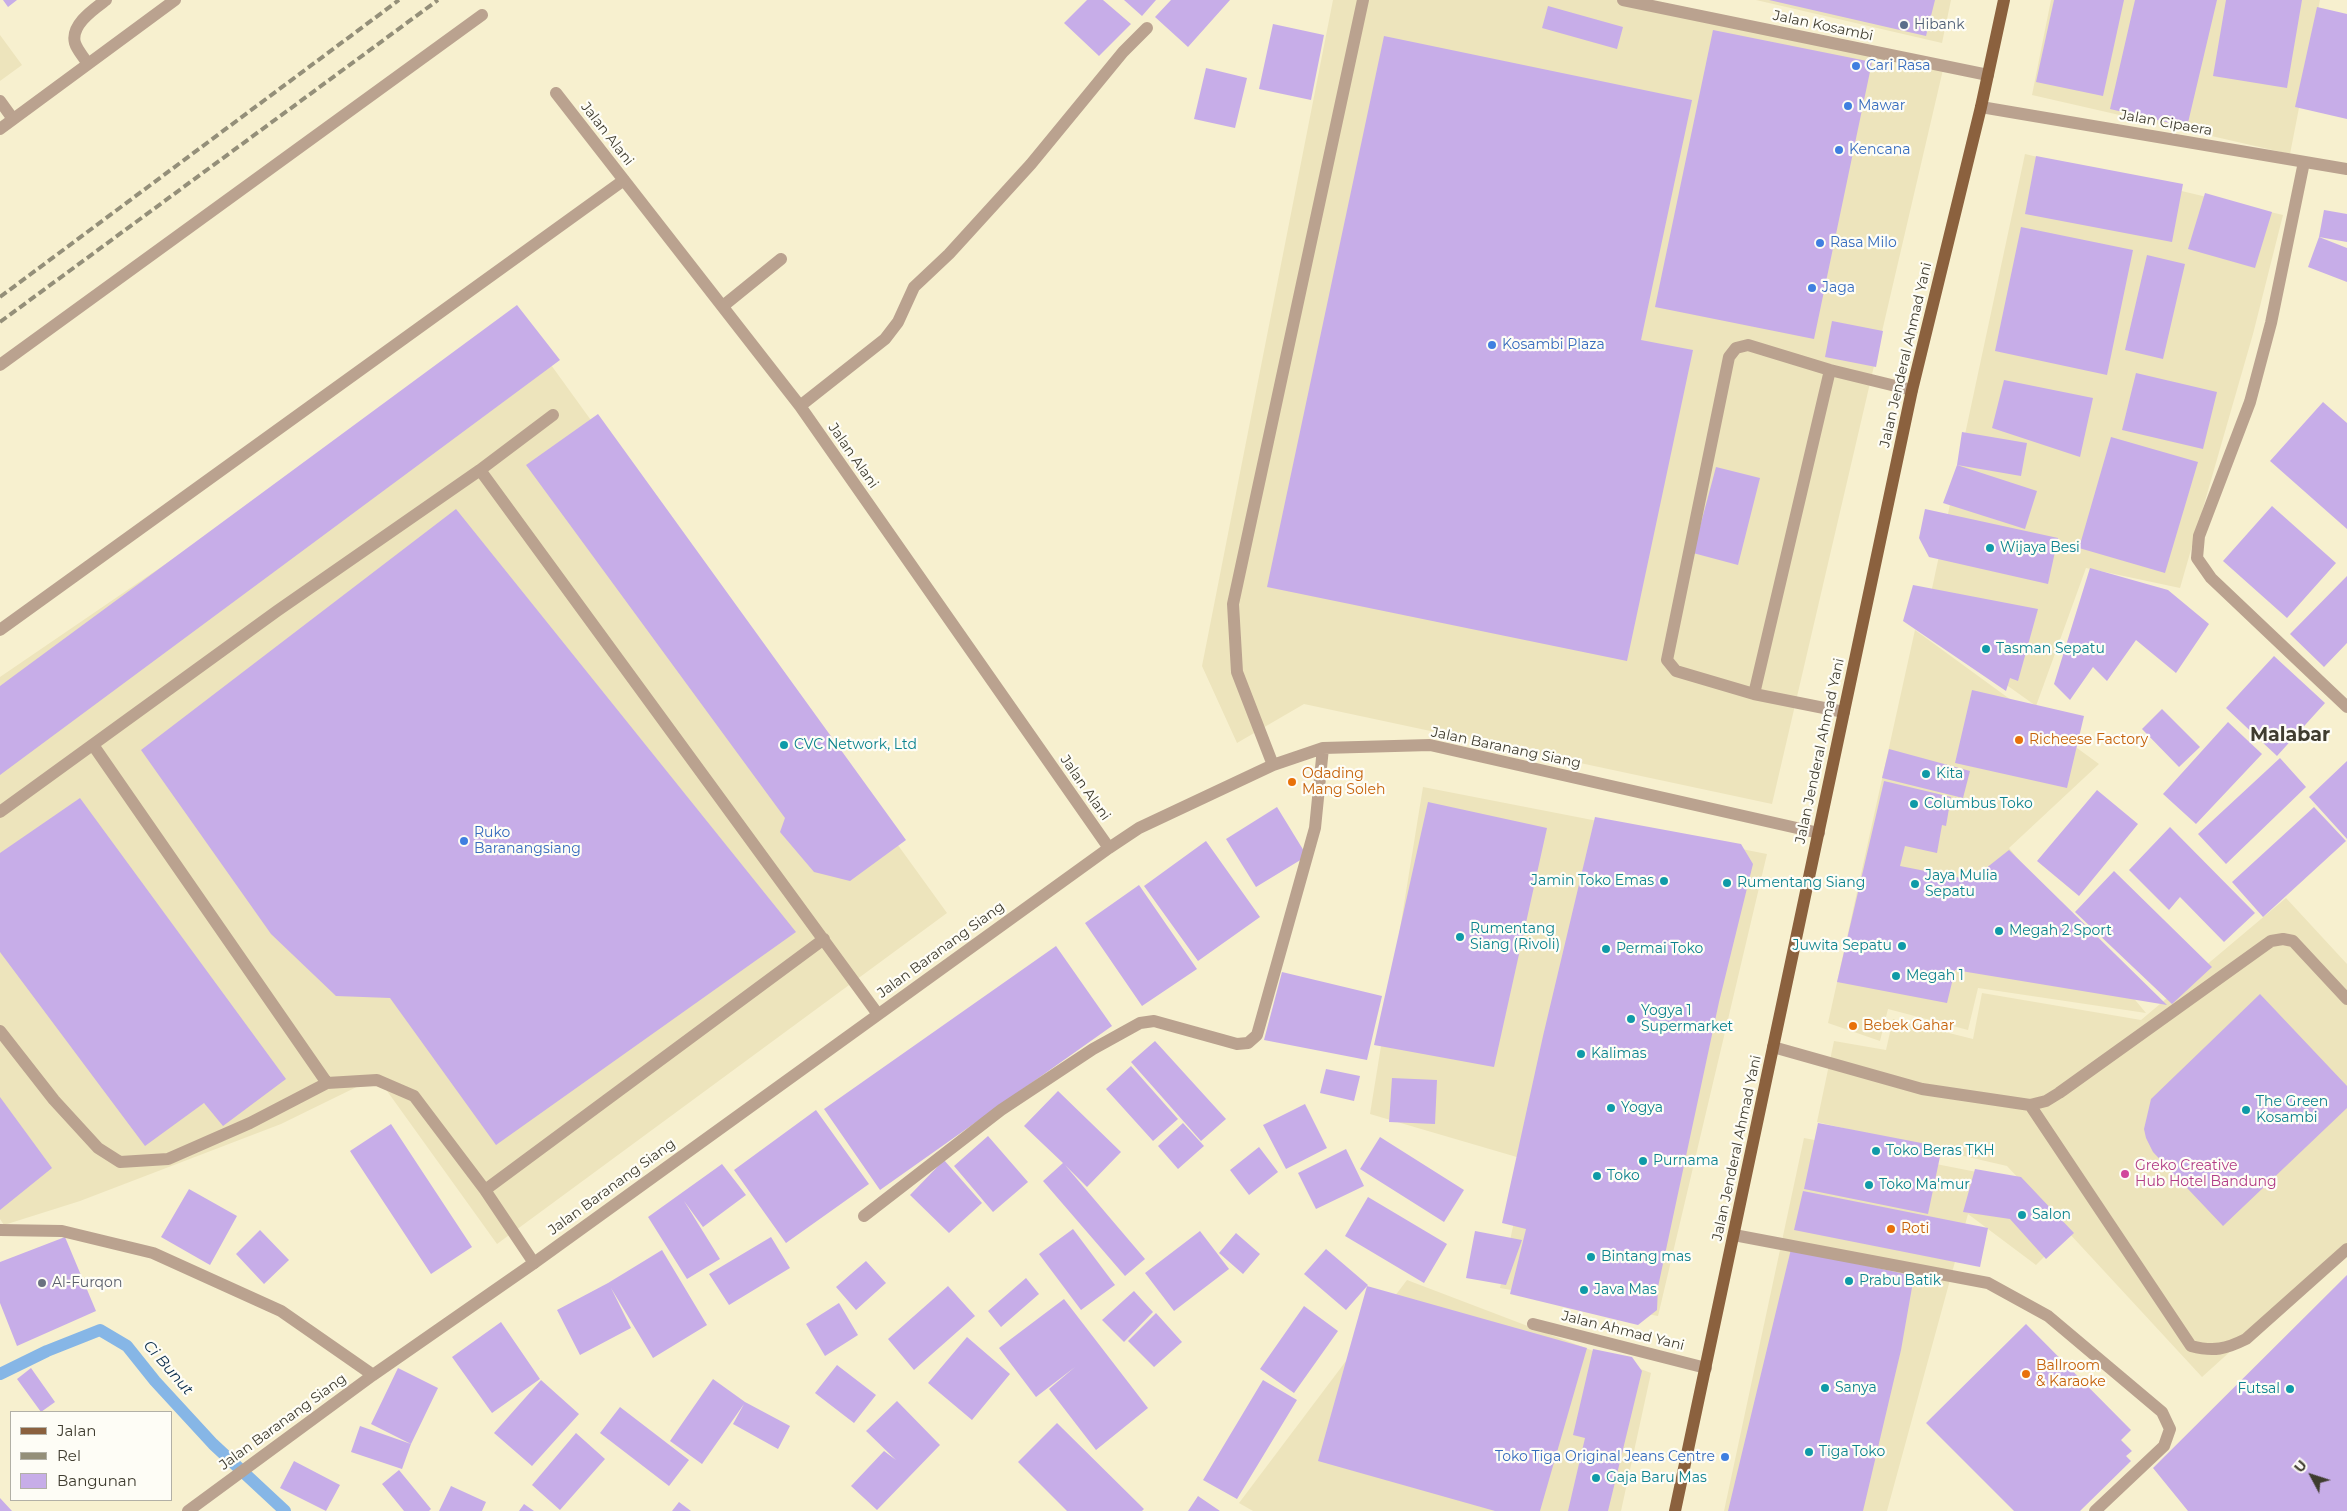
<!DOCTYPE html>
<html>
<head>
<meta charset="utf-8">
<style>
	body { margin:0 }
	#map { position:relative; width:2347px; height:1511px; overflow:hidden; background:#f7f0cf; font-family:Montserrat,sans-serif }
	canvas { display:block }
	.legend { position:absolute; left:10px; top:1411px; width:162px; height:90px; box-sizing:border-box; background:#fefdf6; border:1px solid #b2b0a6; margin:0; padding:6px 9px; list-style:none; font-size:15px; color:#3f3c2f }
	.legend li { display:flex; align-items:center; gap:10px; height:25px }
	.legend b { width:25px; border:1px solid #b2b0a6 }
	.north { position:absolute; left:2287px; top:1451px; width:50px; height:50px; -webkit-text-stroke:4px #fefdf6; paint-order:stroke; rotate:310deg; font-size:14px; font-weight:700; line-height:20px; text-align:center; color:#3f3c2f }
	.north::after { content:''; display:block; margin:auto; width:18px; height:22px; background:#3f3c2f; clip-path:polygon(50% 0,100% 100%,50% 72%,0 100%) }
</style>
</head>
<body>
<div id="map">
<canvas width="2347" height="1511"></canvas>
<ul class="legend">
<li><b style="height:6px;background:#8b613e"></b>Jalan</li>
<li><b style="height:6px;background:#948f79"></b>Rel</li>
<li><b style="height:14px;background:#c7ade8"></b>Bangunan</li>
</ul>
<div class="north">U</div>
</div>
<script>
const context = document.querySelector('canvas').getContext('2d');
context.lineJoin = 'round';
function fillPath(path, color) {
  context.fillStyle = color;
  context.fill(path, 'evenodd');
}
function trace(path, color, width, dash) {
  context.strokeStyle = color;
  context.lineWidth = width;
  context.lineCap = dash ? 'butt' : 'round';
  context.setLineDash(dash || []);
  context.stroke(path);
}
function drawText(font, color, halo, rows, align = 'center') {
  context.font = font + ' Montserrat,sans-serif';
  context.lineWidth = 4.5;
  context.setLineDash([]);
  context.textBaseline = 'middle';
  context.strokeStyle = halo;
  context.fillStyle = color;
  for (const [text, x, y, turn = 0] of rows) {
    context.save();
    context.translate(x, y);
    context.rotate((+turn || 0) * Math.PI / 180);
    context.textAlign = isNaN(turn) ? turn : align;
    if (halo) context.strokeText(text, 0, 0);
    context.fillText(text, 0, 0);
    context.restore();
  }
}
const built = new Path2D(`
	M1333 0H1650L1945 61 1772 804 1304 704 1237 743 1202 666Z
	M1756 0H1951L1942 43Z
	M2051 0H2320L2290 154 2032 95Z
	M0 35 22 65 0 81Z
	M2025 154 2283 215 2253 334 2180 588 2086 568 2036 706 1924 626Z
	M520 322 947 913 497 1244 377 1077 281 1124 80 1201 4 1225 0 1219V677Z
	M1915 630 2099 764 2009 848 2146 1013 1978 988 1968 1030 1888 1009 1880 1041 1828 1023Z
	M1423 787 1767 854 1658 1316 1500 1288 1527 1160 1370 1114Z
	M2286 898 2347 964V1246L2202 1377 2007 1166 1817 1122 1834 1041 1886 1050 1893 1019 1973 1039 1982 993 2141 1020Z
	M1804 1138 2002 1177 2059 1242 2036 1265 1968 1214 1887 1511H1724Z
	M1407 1280 1651 1373 1621 1511H1253L1239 1503Z`);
const stream = new Path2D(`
	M0 1374 47 1351 100 1330 127 1346 155 1381 213 1444 285 1511`);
const building = new Path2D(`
	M3 0H17L8 7Z
	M1087 0H1103L1131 24 1099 56 1064 23Z
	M1124 0H1156L1142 16Z
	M1171 0H1230L1188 47 1155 17Z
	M1769 0H1935L1926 36Z
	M2054 0H2124L2103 96 2036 82Z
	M2135 0H2217L2187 127 2110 109Z
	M2226 0H2302L2287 88 2213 76Z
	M1548 6 1623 27 1617 49 1542 28Z
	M2317 7 2347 14V119L2295 107Z
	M1273 24 1324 35 1311 100 1259 89Z
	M1713 30 1872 62 1814 339 1655 307Z
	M1384 36 1692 100 1641 340 1693 350 1627 661 1267 587Z
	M1206 68 1247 78 1235 128 1194 119Z
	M2036 156 2183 184 2172 242 2025 214Z
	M2205 193 2272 212 2255 268 2188 249Z
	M2324 210 2347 214V242L2319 237 2347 248V282L2308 267 2319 237Z
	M2021 227 2133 250 2107 375 1995 351Z
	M2147 255 2185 264 2163 359 2125 350Z
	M517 305 560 360 0 775V686Z
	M1832 321 1883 331 1876 367 1825 357Z
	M2136 373 2217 392 2203 449 2122 430Z
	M2004 380 2093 398 2080 457 1992 428Z
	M2323 402 2347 423V529L2270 461Z
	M598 414 906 840 850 881 814 872 780 832 785 818 526 465Z
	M1962 432 2027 443 2021 476 1957 465 2037 491 2025 529 1943 503 1957 465Z
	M2111 437 2198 462 2165 573 2079 548Z
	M1716 467 1760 478 1738 565 1693 553Z
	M2272 506 2336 563 2287 618 2223 561Z
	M456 509 796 932 496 1145 390 998 336 996 271 934 141 750Z
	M1925 509 2058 538 2048 584 1929 557 1919 538Z
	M2090 568 2168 590 2209 624 2176 673 2136 640 2107 681 2093 667 2070 700 2054 684Z
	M2347 576V643L2324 667 2290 634Z
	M1913 585 2038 609 2018 681 2010 678 2006 691 1903 621Z
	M2274 656 2325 703 2277 756 2226 708Z
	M1972 690 2084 716 2067 788 1955 763Z
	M2162 709 2200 747 2179 767 2142 729Z
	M2228 722 2262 754 2196 824 2163 794Z
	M1889 749 1970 771 1963 798 1882 778Z
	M2280 758 2306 787 2226 864 2198 834Z
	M2347 761V839L2309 797Z
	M1884 781 1951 797 1946 826 1942 825 1937 853 1905 846 1900 866 1971 880 2009 850 2167 1005 1955 970 1947 1003 1837 982Z
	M2097 790 2138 824 2079 896 2037 861Z
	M80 798 286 1079 223 1126 204 1103 145 1146 0 952V853Z
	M1428 802 1547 828 1494 1067 1374 1045Z
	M1277 807 1307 856 1256 887 1226 839Z
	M2314 807 2346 841 2263 917 2232 882Z
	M1595 817 1741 844 1753 864 1719 1002 1664 1259 1658 1287 1657 1310 1638 1325 1510 1294 1526 1229 1502 1223 1543 1036Z
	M2170 827 2255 913 2224 942 2180 897 2169 910 2129 870Z
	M1206 841 1260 917 1198 961 1144 886Z
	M2114 871 2212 967 2172 1004 2075 912Z
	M1139 885 1197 969 1142 1006 1085 923Z
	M1056 946 1112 1026 880 1190 824 1109Z
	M1282 972 1382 996 1367 1060 1264 1040Z
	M2260 994 2347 1086V1108L2223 1226 2153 1152 2146 1138 2144 1129 2151 1099Z
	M1155 1041 1226 1119 1201 1141 1131 1062Z
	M1131 1066 1178 1119 1153 1141 1106 1089Z
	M1326 1069 1360 1076 1354 1101 1320 1093Z
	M1392 1078 1437 1080 1435 1124 1389 1122Z
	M1058 1091 1121 1152 1087 1187 1065 1165 1145 1259 1125 1276 1043 1181 1063 1163 1024 1126Z
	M0 1097 52 1168 0 1210Z
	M1305 1104 1327 1148 1286 1169 1263 1125Z
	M816 1110 869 1184 786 1243 734 1170Z
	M1183 1123 1204 1146 1178 1169 1158 1146Z
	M1818 1123 1942 1147 1928 1214 1804 1189Z
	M391 1124 472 1247 431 1274 350 1151Z
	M988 1136 1028 1182 993 1212 954 1166Z
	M1380 1137 1464 1190 1444 1222 1360 1169Z
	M1259 1147 1278 1172 1249 1195 1230 1170Z
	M1346 1149 1364 1186 1316 1209 1298 1173Z
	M944 1160 982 1203 949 1233 910 1195Z
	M722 1164 746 1195 703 1227 684 1201 720 1259 687 1279 648 1217Z
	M1975 1169 2021 1177 2074 1233 2046 1259 2010 1219 1963 1212Z
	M189 1189 237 1216 210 1265 161 1237Z
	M1803 1191 1988 1228 1980 1267 1794 1230Z
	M1368 1197 1447 1244 1424 1283 1345 1236Z
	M1073 1229 1115 1285 1081 1310 1039 1254Z
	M260 1230 289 1260 264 1284 236 1254Z
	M1200 1231 1229 1269 1174 1311 1145 1273Z
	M1475 1231 1522 1240 1506 1285 1466 1278Z
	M1236 1233 1260 1254 1243 1274 1219 1253Z
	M65 1237 96 1311 17 1346 0 1303V1262Z
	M771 1237 790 1268 729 1305 709 1274Z
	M1326 1249 1368 1285 1346 1310 1304 1274Z
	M1791 1249 1914 1276 1901 1350 1863 1511H1728Z
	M662 1250 707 1325 653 1358 611 1288 631 1328 580 1355 557 1310 608 1283Z
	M866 1261 886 1283 856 1310 836 1287Z
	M2347 1275V1511H2188L2153 1468Z
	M1026 1278 1039 1294 1001 1327 988 1311Z
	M948 1286 975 1316 914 1370 888 1339Z
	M1367 1286 1587 1348 1540 1511H1495L1318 1461Z
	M1134 1291 1153 1312 1124 1342 1102 1320Z
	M1064 1299 1148 1408 1096 1450 1049 1389 1075 1367 1036 1397 999 1348Z
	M839 1303 858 1335 825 1356 806 1324Z
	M1304 1306 1338 1331 1294 1393 1260 1369Z
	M1156 1313 1182 1342 1154 1367 1128 1341Z
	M501 1322 540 1379 492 1413 452 1357Z
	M2026 1324 2131 1430 2121 1440 2132 1451 2126 1456 2131 1461 2080 1511H2014L1926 1423Z
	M967 1337 1010 1374 972 1420 928 1383Z
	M1593 1349 1632 1357 1642 1371 1608 1511H1568L1585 1438 1573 1435Z
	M837 1365 876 1395 854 1423 815 1393Z
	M31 1368 55 1402 41 1412 17 1379Z
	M398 1368 438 1388 411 1444 371 1424Z
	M713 1379 745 1402 790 1426 778 1449 733 1424 744 1404 702 1464 670 1441Z
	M541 1380 579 1414 532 1466 494 1433Z
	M1263 1380 1297 1400 1237 1499 1203 1480Z
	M897 1401 940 1445 877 1510 851 1486 884 1451 896 1460 866 1431Z
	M620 1407 689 1460 669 1486 600 1433Z
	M1057 1423 1144 1509 1142 1511H1067L1018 1462Z
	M360 1426 411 1444 402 1469 351 1452Z
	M576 1433 605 1459 560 1510 532 1485Z
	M294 1461 340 1485 326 1511 280 1488Z
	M399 1470 431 1509 429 1511H404L382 1484Z
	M451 1486 486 1502 482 1511H439Z
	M1198 1496 1220 1511H1188Z
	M0 1498 12 1511H0Z
	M679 1502 691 1511H672Z
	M524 1504 534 1511H519Z`);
const service = new Path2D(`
	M87 63C84 57 77 50 75 43 70 25 94 9 106 0
	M0 101 13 119
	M0 365 482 15
	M480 470 553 415
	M1754 694 1830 370
	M1844 712 1754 694 1676 671 1667 660 1729 357 1736 348 1748 345 1830 370 1912 390
	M93 745 327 1083
	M0 812 277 611 480 470 877 1013
	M0 1031 54 1100 98 1148 120 1162 168 1159 250 1123 327 1083 377 1080 414 1096 485 1190 534 1263
	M1773 1047 1922 1089 2030 1105 2046 1101 2059 1093 2271 941 2283 939 2293 941 2347 999
	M2030 1105 2191 1346C2214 1352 2226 1349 2246 1339L2347 1249
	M485 1190 824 939`);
const minor = new Path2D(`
	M1623 0 1988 75
	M556 93 800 406 1109 848
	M1981 107 2347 169
	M0 129 175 0
	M2304 162 2271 323 2250 402 2199 536 2197 558 2211 578 2347 707
	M723 306 781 259
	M800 406 885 339 898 322 914 287 949 254 1031 164 1123 52 1147 28
	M0 630 624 180
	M1273 765 1237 672 1233 604 1363 0
	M864 1216 1001 1110 1093 1049 1140 1023 1154 1021 1237 1044 1248 1043 1257 1035 1315 828 1323 748
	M0 1230 62 1231 153 1253 281 1311 373 1375
	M1734 1235 1988 1283 2048 1316 2162 1412 2170 1429 2164 1446 2095 1511
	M1533 1324 1706 1368
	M188 1511 373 1375 534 1263 1109 848 1139 828 1273 765 1323 748 1430 745 1819 833`);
const primary = new Path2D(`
	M1675 1511 1912 390 1981 107 2004 0`);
const rail = new Path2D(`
	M0 297 399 0
	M0 322 438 0`);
const markers = [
	[1904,25,5,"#5c6f8a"],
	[1856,66,5,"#3f7fe0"],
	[1848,106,5,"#3f7fe0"],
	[1839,150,5,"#3f7fe0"],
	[1820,243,5,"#3f7fe0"],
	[1812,288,5,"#3f7fe0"],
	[1492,345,5,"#3f7fe0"],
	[1990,548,5,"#0f9aa8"],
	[1986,649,5,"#0f9aa8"],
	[2019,740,5,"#e8710a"],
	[784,745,5,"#0f9aa8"],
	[1926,774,5,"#0f9aa8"],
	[1292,782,5,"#e8710a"],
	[1914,804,5,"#0f9aa8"],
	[464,841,5,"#3f7fe0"],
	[1664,881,5,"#0f9aa8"],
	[1727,883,5,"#0f9aa8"],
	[1915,884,5,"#0f9aa8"],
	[1999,931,5,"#0f9aa8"],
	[1460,937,5,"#0f9aa8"],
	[1902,946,5,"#0f9aa8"],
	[1606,949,5,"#0f9aa8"],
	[1896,976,5,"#0f9aa8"],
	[1631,1019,5,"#0f9aa8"],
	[1853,1026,5,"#e8710a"],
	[1581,1054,5,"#0f9aa8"],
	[1611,1108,5,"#0f9aa8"],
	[2246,1110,5,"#0f9aa8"],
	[1876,1151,5,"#0f9aa8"],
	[1643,1161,5,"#0f9aa8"],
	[2125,1174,5,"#d1479c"],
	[1597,1176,5,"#0f9aa8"],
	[1869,1185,5,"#0f9aa8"],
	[2022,1215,5,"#0f9aa8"],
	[1891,1229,5,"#e8710a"],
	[1591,1257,5,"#0f9aa8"],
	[1849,1281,5,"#0f9aa8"],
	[42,1283,5,"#6b7280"],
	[1584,1290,5,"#0f9aa8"],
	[2026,1374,5,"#e8710a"],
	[1825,1388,5,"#0f9aa8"],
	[2290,1389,5,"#0f9aa8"],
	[1809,1452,5,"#0f9aa8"],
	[1725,1457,5,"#3f7fe0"],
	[1596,1478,5,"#0f9aa8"]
];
const serviceNames = [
	["Hibank",1914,25]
];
const streetNames = [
	["Jalan Kosambi",1823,26,12],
	["Jalan Cipaera",2166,123,10],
	["Jalan Alani",607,134,52],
	["Jalan Jenderal Ahmad Yani",1906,355,-77],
	["Jalan Alani",853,456,55],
	["Jalan Baranang Siang",1506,748,12],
	["Jalan Jenderal Ahmad Yani",1820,751,-78],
	["Jalan Alani",1085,788,55],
	["Jalan Baranang Siang",941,950,-36],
	["Jalan Jenderal Ahmad Yani",1737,1148,-78],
	["Jalan Baranang Siang",612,1187,-36],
	["Jalan Ahmad Yani",1623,1331,14],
	["Jalan Baranang Siang",283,1422,-36]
];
const shopNames = [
	["Cari Rasa",1866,66],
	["Mawar",1858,106],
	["Kencana",1849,150],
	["Rasa Milo",1830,243],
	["Jaga",1822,288],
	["Kosambi Plaza",1502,345],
	["Ruko",474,833],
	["Baranangsiang",474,849],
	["Toko Tiga Original Jeans Centre",1715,1457,"right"]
];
const cultureNames = [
	["Wijaya Besi",2000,548],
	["Tasman Sepatu",1996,649],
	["CVC Network, Ltd",794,745],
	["Kita",1936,774],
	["Columbus Toko",1924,804],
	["Jaya Mulia",1925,876],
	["Sepatu",1925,892],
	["Jamin Toko Emas",1654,881,"right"],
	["Rumentang Siang",1737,883],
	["Rumentang",1470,929],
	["Siang (Rivoli)",1470,945],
	["Megah 2 Sport",2009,931],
	["Juwita Sepatu",1892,946,"right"],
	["Permai Toko",1616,949],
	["Megah 1",1906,976],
	["Yogya 1",1641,1011],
	["Supermarket",1641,1027],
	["Kalimas",1591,1054],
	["The Green",2256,1102],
	["Kosambi",2256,1118],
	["Yogya",1621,1108],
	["Toko Beras TKH",1886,1151],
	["Purnama",1653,1161],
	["Toko",1607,1176],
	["Toko Ma'mur",1879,1185],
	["Salon",2032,1215],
	["Bintang mas",1601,1257],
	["Prabu Batik",1859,1281],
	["Java Mas",1594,1290],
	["Sanya",1835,1388],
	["Futsal",2280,1389,"right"],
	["Tiga Toko",1819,1452],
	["Gaja Baru Mas",1606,1478]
];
const foodNames = [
	["Richeese Factory",2029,740],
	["Odading",1302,774],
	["Mang Soleh",1302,790],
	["Bebek Gahar",1863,1026],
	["Roti",1901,1229],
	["Ballroom",2036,1366],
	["& Karaoke",2036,1382]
];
const hotelNames = [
	["Greko Creative",2135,1166],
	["Hub Hotel Bandung",2135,1182]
];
const worshipNames = [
	["Al-Furqon",52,1283]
];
const waterNames = [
	["Ci Bunut",168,1368,49]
];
const districtNames = [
	["Malabar",2290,735]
];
fillPath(built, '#ede4bc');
trace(stream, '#86b6e6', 12);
fillPath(building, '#c7ade8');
trace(service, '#baa28f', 12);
trace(minor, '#baa28f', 12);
trace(primary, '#8b613e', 12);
trace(rail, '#948f79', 4, [8, 4]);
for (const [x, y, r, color] of markers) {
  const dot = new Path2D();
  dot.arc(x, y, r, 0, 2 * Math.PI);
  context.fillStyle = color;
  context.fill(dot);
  trace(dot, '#fefdf6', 2);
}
drawText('14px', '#4e5e75', '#fefdf6', serviceNames, 'left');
drawText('14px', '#3f3c2f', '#fefdf6', streetNames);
drawText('14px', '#366cbe', '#fefdf6', shopNames, 'left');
drawText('14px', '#0d838f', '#fefdf6', cultureNames, 'left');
drawText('14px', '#c56008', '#fefdf6', foodNames, 'left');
drawText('14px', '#b23c85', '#fefdf6', hotelNames, 'left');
drawText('14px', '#5b616d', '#fefdf6', worshipNames, 'left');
drawText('italic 15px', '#072b4b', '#fefdf6', waterNames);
drawText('bold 19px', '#3f3c2f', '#fefdf6', districtNames);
</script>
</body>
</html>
